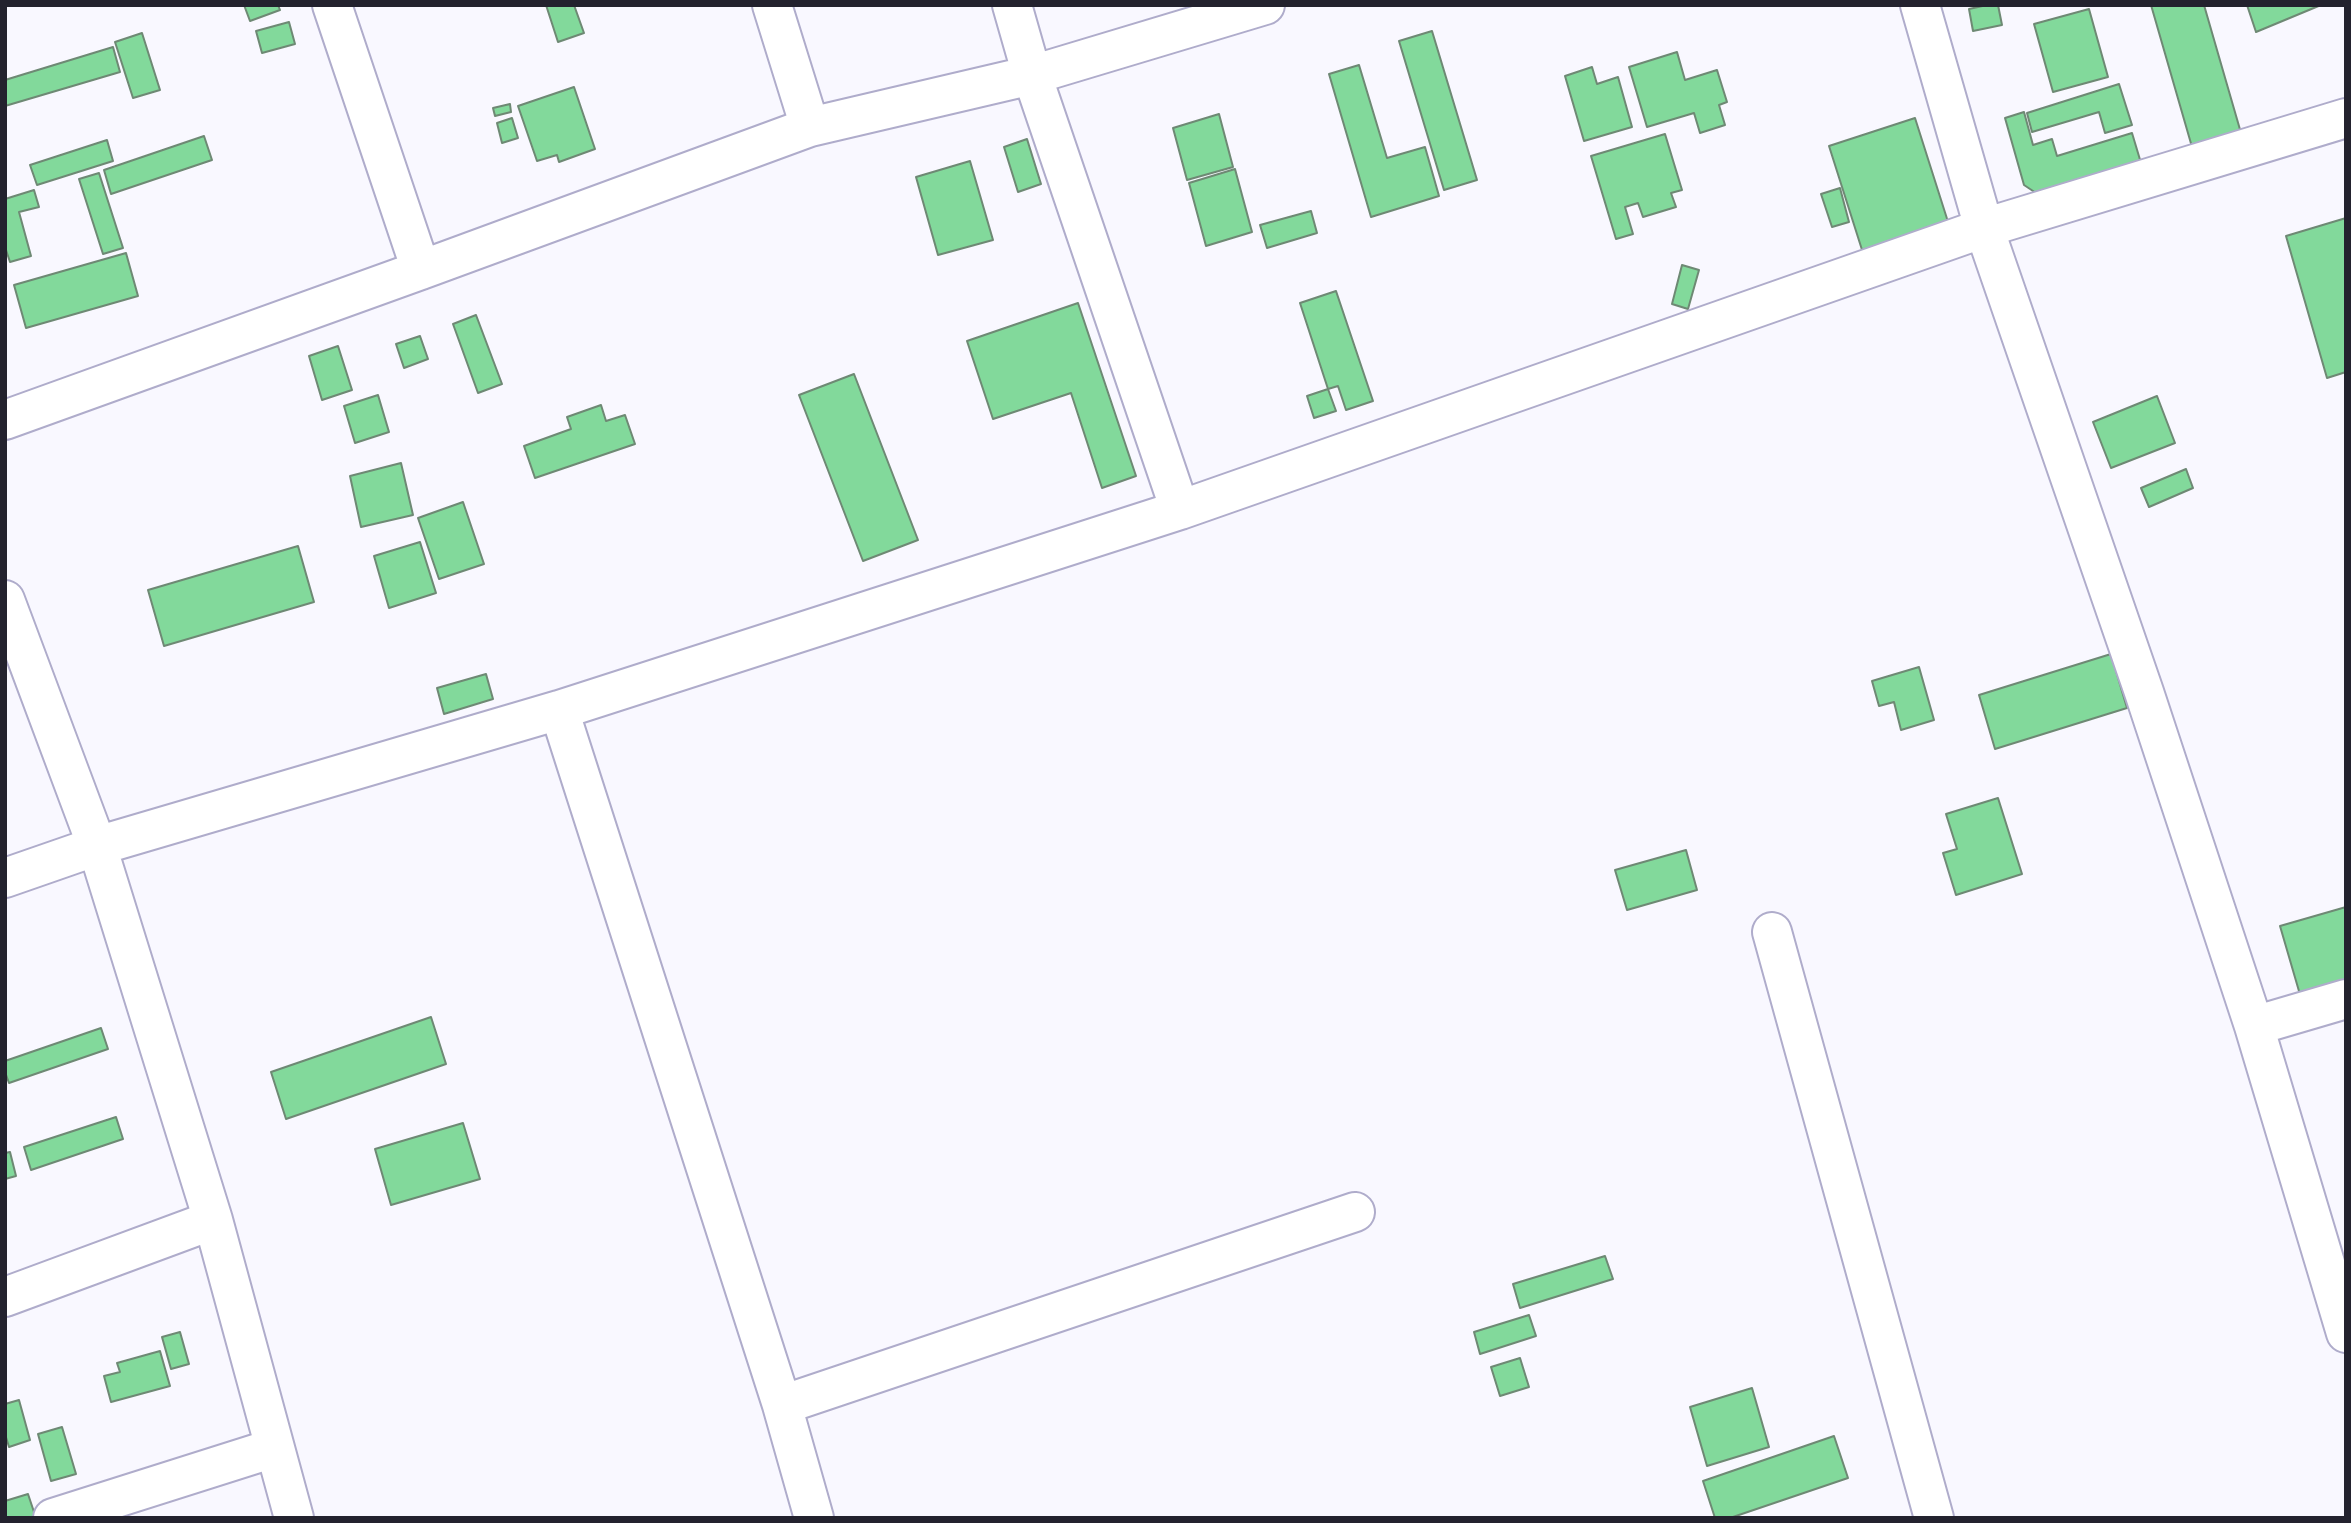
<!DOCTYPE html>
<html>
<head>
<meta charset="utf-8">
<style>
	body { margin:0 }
	#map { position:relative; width:2351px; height:1523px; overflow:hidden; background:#f9f8ff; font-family:"Asap Condensed",sans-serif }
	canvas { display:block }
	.frame { position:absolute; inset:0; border:7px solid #23222e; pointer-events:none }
</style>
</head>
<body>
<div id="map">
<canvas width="2351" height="1523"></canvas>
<div class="frame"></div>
</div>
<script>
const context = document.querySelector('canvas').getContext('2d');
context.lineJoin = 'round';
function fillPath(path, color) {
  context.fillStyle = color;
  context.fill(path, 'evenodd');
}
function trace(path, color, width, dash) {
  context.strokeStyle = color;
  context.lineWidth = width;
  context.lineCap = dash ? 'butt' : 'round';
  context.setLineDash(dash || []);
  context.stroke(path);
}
const building = new Path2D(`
	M244 5H278L280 10 250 21Z
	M546 5H574L584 33 558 42Z
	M1987 5H1998L2002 25 1973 31 1969 9Z
	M2151 5H2204L2241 133 2192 147Z
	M2247 5H2321L2256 32Z
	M2089 9 2108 77 2053 92 2034 24Z
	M289 22 295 44 262 53 256 31Z
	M1432 31 1477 180 1444 190 1399 41Z
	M142 33 160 90 133 98 115 42Z
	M113 47 120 72 5 106V80Z
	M1677 52 1685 80 1717 70 1727 102 1719 105 1725 125 1700 133 1694 113 1647 127 1629 67Z
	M1359 65 1387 158 1425 147 1439 196 1371 217 1329 74Z
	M1592 67 1597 84 1618 77 1632 127 1584 141 1565 76Z
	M2119 84 2132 125 2105 133 2099 112 2032 132 2027 113Z
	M574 87 595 149 559 162 557 155 537 161 518 106Z
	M510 104 511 112 495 116 493 108Z
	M2024 112 2033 145 2052 139 2057 156 2132 133 2141 163 2039 195 2024 185 2005 118Z
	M1219 114 1233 167 1187 180 1173 128Z
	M512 118 518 138 502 143 497 123Z
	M1915 118 1949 225 1863 253 1829 146Z
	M1665 134 1682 190 1671 193 1676 207 1643 217 1638 203 1625 207 1633 234 1616 239 1591 156Z
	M204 136 212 160 111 194 104 170Z
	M1027 139 1041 184 1018 192 1004 147Z
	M107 140 113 161 37 185 30 165Z
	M970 161 993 240 938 255 916 177Z
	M1235 169 1252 232 1206 246 1189 183Z
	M99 173 123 248 103 254 79 179Z
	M1840 188 1849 222 1832 227 1821 194Z
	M34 190 39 207 19 212 31 256 10 262 5 247V199Z
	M1311 211 1317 233 1267 248 1260 225Z
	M2346 218V372L2327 378 2286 236Z
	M126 253 138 296 26 328 14 285Z
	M1682 265 1699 270 1688 309 1672 304Z
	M1336 291 1373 401 1346 410 1338 386 1328 389 1300 303Z
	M1078 303 1136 476 1102 488 1071 393 993 419 967 341Z
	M476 315 502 384 478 393 453 324Z
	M420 336 428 359 404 368 396 344Z
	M338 346 352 390 322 400 309 356Z
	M854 374 918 540 863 561 799 395Z
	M1328 389 1336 411 1314 418 1307 396Z
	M378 395 389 432 355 443 344 406Z
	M2157 396 2175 443 2111 468 2093 422Z
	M601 405 606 421 625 415 635 444 535 478 524 446 571 429 567 417Z
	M401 463 413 515 361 527 350 476Z
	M2186 469 2193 488 2149 507 2141 488Z
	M463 502 484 564 439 579 418 518Z
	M420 542 436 593 389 608 374 556Z
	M298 546 314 602 164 646 148 590Z
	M2111 654 2127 708 1995 749 1979 695Z
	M1919 667 1934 720 1901 730 1894 702 1879 706 1872 681Z
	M486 674 493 699 444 714 437 688Z
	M1998 798 2022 874 1956 895 1943 853 1957 849 1946 814Z
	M1686 850 1697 890 1627 910 1615 870Z
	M2346 907V985L2301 998 2280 926Z
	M431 1017 446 1064 286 1119 271 1072Z
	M101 1028 108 1049 9 1083 5 1072V1061Z
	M116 1117 123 1139 31 1170 24 1147Z
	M463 1123 480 1179 391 1205 375 1149Z
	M10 1152 16 1176 5 1179V1153Z
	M1605 1256 1613 1279 1520 1308 1513 1284Z
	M1529 1315 1536 1336 1480 1354 1474 1332Z
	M180 1332 189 1364 171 1369 162 1337Z
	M160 1351 170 1386 111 1402 104 1376 120 1372 117 1363Z
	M1520 1358 1529 1387 1500 1396 1491 1367Z
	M1752 1388 1769 1447 1707 1466 1690 1407Z
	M19 1400 30 1440 9 1447 5 1434V1404Z
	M62 1427 76 1474 51 1481 38 1434Z
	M1834 1436 1848 1478 1730 1518H1715L1703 1481Z
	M28 1494 36 1518H5V1501Z`);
const minor = new Path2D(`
	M332 5 421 270
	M772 5 810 127
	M1012 5 1032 75 1180 510
	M1920 5 1984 228 2144 692 2254 1026 2346 1333
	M5 420 421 270 810 127 1032 75 1265 5
	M5 600 97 846 213 1220 294 1518
	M559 710 782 1405 814 1518
	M5 878 97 846 559 710 1180 510 1984 228 2346 118
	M1772 932 1934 1518
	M2254 1026 2346 999
	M5 1297 213 1220
	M782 1405 1355 1212
	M53 1518 274 1448`);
fillPath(building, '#82d99b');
trace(building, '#6e8974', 2);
trace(minor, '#afaccb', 42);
trace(minor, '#fff', 38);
</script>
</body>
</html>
